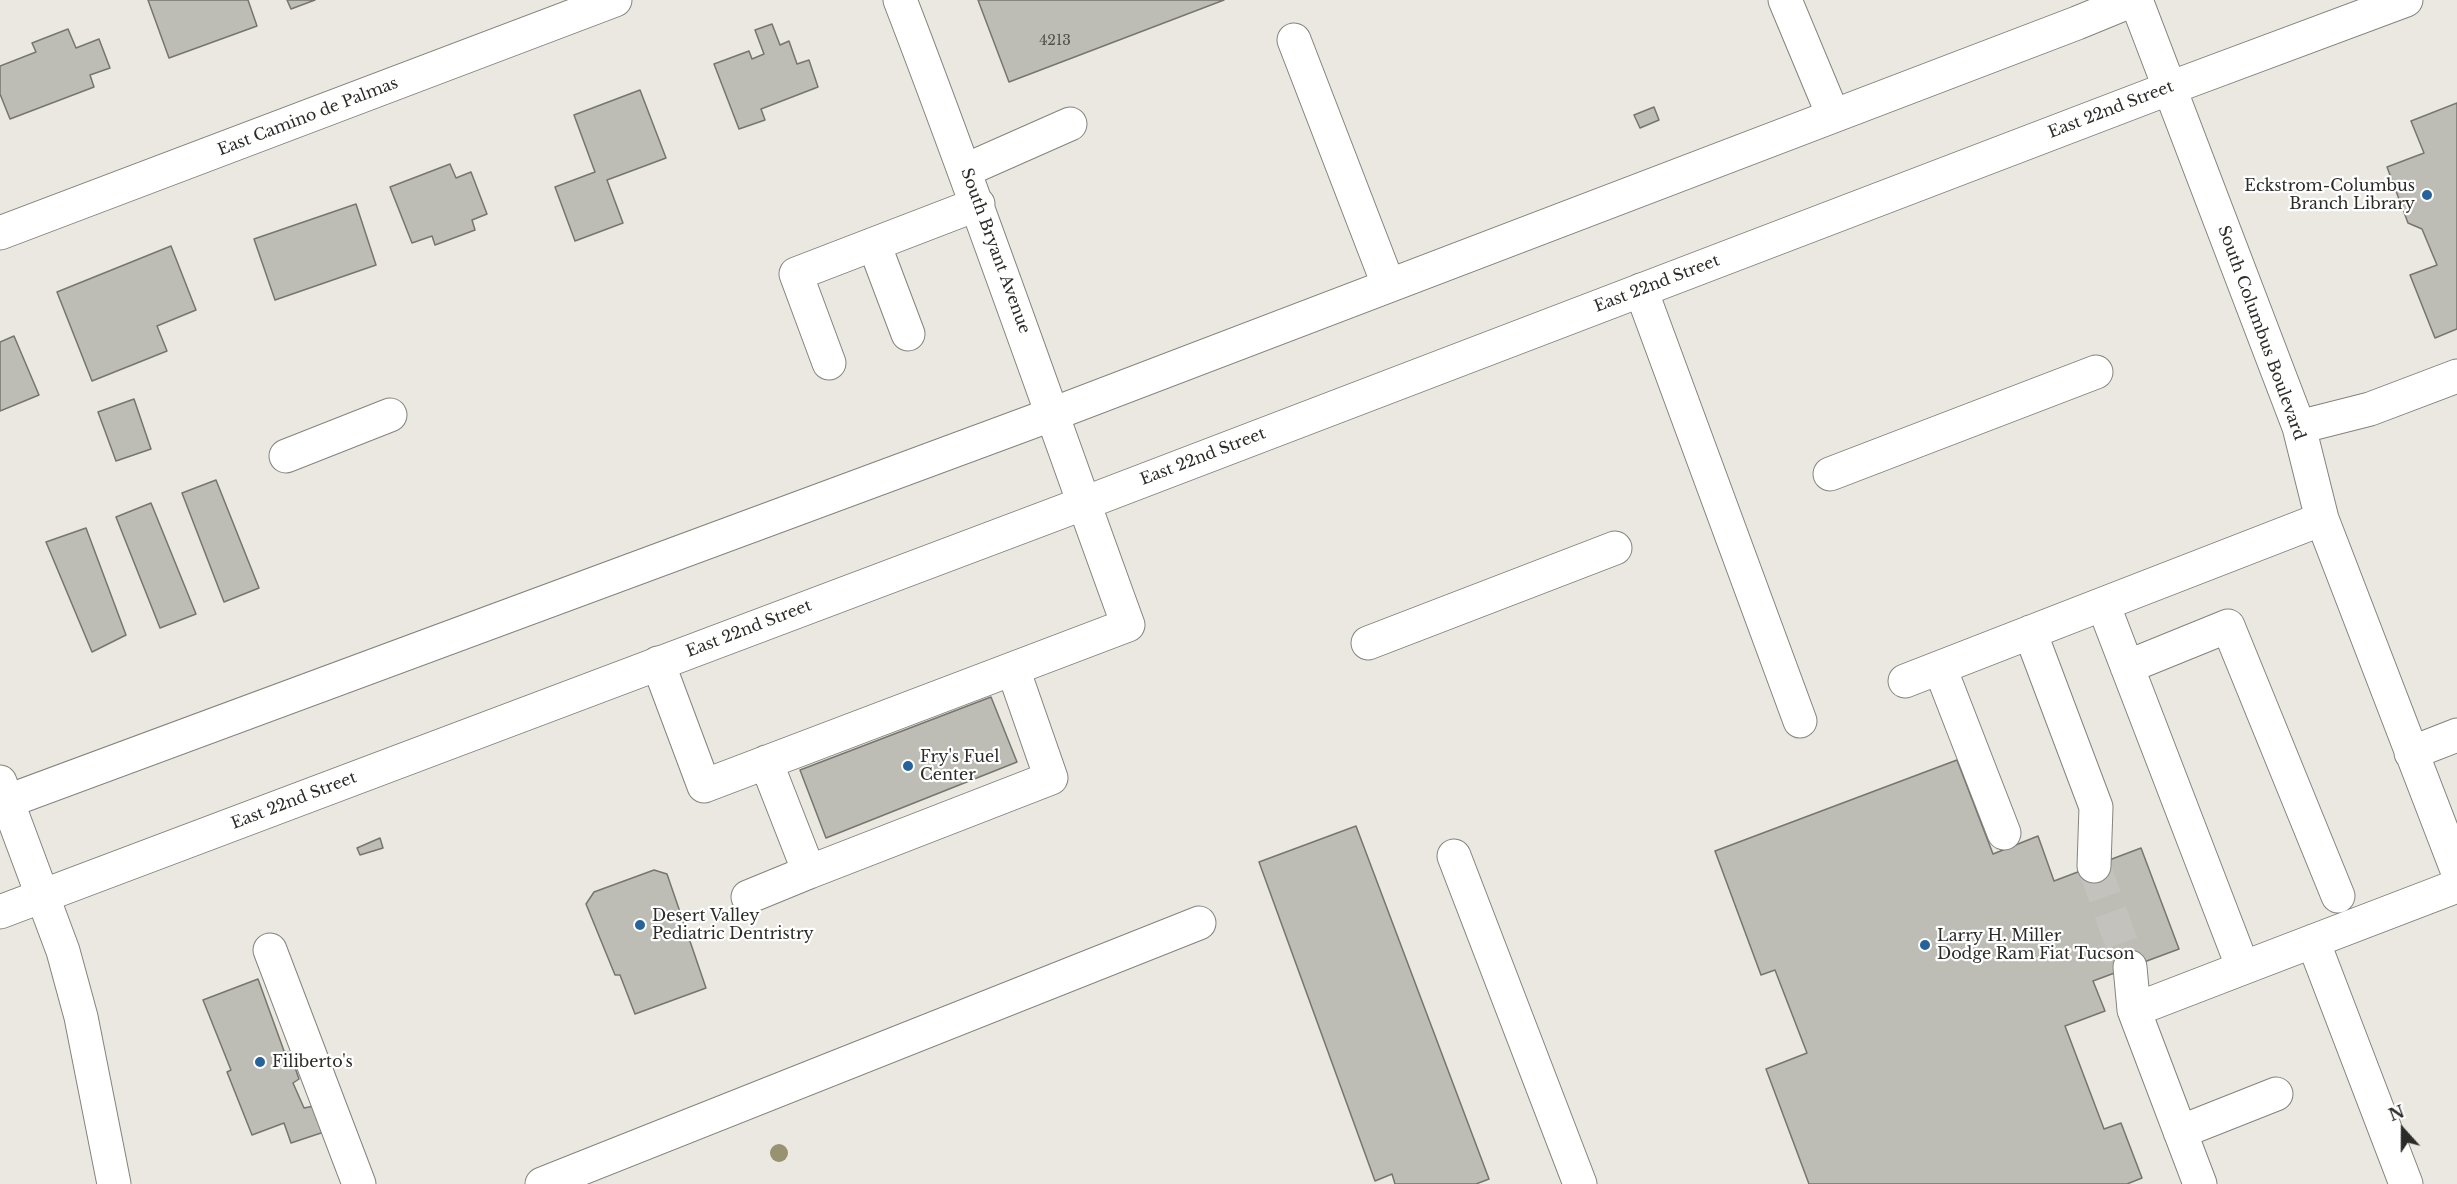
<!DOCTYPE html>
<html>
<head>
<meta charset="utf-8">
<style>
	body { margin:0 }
	#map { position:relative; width:2457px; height:1184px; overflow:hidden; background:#eae8e1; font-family:"Libre Baskerville",serif }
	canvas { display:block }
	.north { position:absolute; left:2373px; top:1100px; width:60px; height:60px; -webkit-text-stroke:4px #fff; paint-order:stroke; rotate:339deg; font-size:16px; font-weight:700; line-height:24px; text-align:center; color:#2b2b28 }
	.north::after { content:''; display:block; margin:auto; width:21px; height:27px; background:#2b2b28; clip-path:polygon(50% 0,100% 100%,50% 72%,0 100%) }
</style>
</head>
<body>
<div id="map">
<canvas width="2457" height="1184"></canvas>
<div class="north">N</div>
</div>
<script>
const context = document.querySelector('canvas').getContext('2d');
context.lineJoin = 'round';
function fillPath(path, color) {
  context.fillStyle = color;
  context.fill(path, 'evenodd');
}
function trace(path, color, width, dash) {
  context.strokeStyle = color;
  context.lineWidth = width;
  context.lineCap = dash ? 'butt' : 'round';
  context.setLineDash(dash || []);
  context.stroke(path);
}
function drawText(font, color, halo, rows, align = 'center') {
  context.font = font + ' "Libre Baskerville",serif';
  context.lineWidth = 4.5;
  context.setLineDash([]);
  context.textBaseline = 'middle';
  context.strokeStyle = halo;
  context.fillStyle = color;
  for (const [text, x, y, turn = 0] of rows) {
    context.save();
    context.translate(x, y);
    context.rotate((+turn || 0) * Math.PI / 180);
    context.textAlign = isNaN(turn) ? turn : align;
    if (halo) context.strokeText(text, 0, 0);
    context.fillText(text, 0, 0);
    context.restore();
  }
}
const building = new Path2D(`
	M148 0H248L257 26 169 58Z
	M287 0H315L291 9Z
	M978 0H1224L1009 82Z
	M772 24 780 45 789 41 797 64 809 60 818 87 761 109 765 120 739 129 714 64 749 51 752 59 764 54 755 30Z
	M68 29 76 48 99 39 110 68 90 75 94 87 10 119 0 94V66L36 52 32 43Z
	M640 90 666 158 607 180 623 223 575 241 555 187 595 172 574 115Z
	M2457 103V329L2435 338 2410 275 2437 265 2422 229 2408 223 2387 167 2424 153 2411 121Z
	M1654 107 1659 120 1640 128 1634 115Z
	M450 164 456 178 471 172 487 214 472 220 475 230 435 245 432 236 412 243 390 187Z
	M356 204 376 265 275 300 254 239Z
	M171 246 196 310 157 326 167 351 92 381 57 292Z
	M14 336 39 395 0 411V342Z
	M134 399 151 449 116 461 98 412Z
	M216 480 259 588 224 602 182 493Z
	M151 503 196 614 160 628 116 517Z
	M86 528 126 635 92 652 46 542Z
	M991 697 1017 762 826 838 800 770Z
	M1957 760 1993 854 2038 836 2054 881 2141 848 2179 949 2093 981 2105 1011 2065 1026 2104 1129 2121 1123 2142 1178 2127 1184H1809L1766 1069 1807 1053 1775 970 1761 975 1715 851Z
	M1356 826 1489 1179 1476 1184H1395L1392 1174 1375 1181 1259 862Z
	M380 838 383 848 360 855 357 848Z
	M654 870 667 874 706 988 635 1014 620 975H615L586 904 594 892Z
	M258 979 284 1051 290 1053 299 1079 293 1083 304 1108 314 1106 324 1132 291 1143 284 1123 252 1135 227 1072 231 1070 203 1000Z`);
const minorTunnel = new Path2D(`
	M2094 866 2130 967`);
const minor = new Path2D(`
	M1785 0 1833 115
	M2136 0 2299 427 2322 519 2457 870
	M1294 40 1388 284
	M966 170 1070 124
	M0 233 615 0
	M874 244 908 334
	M1641 290 1800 721
	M829 363 796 274 978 204
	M2299 427 2370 409 2457 376
	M286 456 390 415
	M1830 474 2096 372
	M2322 519 2103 604 2243 968 2457 886
	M2030 632 2096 807 2094 866
	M1368 643 1615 548
	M658 663 704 786 1128 625C1052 417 980 207 900 0
	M2127 667 2228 626 2338 896
	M1940 668 2004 833
	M1905 681 2103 604
	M2411 753 2457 735
	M0 782 63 951 81 1017 114 1184
	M1454 856 1580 1184
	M809 872 1051 778 1013 669
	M748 897 809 872 766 762
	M2313 941 2406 1184
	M270 950 359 1184
	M2130 967 2134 1010
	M2180 1132 2276 1094
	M542 1184 1199 923
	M2200 1184 2134 1010 2243 968`);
const major = new Path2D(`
	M0 804 1053 414 2077 23 2133 0
	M0 912 1082 504 2170 88 2406 0`);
const trees = [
	[779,1153]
];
const markers = [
	[2427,195,6,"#25639a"],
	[908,766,6,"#25639a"],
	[640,925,6,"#25639a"],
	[1925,945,6,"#25639a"],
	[260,1062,6,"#25639a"]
];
const numberNames = [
	["4213",1055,41]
];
const streetNames = [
	["East 22nd Street",2111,110,-21],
	["East Camino de Palmas",308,117,-21],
	["South Bryant Avenue",995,251,70],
	["East 22nd Street",1657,284,-21],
	["South Columbus Boulevard",2261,333,70],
	["East 22nd Street",1203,457,-21],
	["East 22nd Street",749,629,-21],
	["East 22nd Street",294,801,-21]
];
const poiNames = [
	["Eckstrom-Columbus",2415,186,"right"],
	["Branch Library",2415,204,"right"],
	["Fry's Fuel",920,757],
	["Center",920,775],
	["Desert Valley",652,916],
	["Pediatric Dentristry",652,934],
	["Larry H. Miller",1937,936],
	["Dodge Ram Fiat Tucson",1937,954],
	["Filiberto's",272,1062]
];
fillPath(building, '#bdbcb5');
trace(building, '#76756e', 1.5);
trace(minorTunnel, '#c4c2bc', 33, [33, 16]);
trace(minor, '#84837c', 35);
trace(major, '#84837c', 35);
trace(minor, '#fff', 33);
trace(major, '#fff', 33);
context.fillStyle = '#999270';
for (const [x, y] of trees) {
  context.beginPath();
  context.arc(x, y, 9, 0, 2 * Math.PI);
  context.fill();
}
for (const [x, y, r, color] of markers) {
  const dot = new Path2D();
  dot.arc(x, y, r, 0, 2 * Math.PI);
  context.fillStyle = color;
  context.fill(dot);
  trace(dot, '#fff', 2);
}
drawText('14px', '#504f4b', null, numberNames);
drawText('16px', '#2b2b28', '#fff', streetNames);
drawText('16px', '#2b2b28', '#fff', poiNames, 'left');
</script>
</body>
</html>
